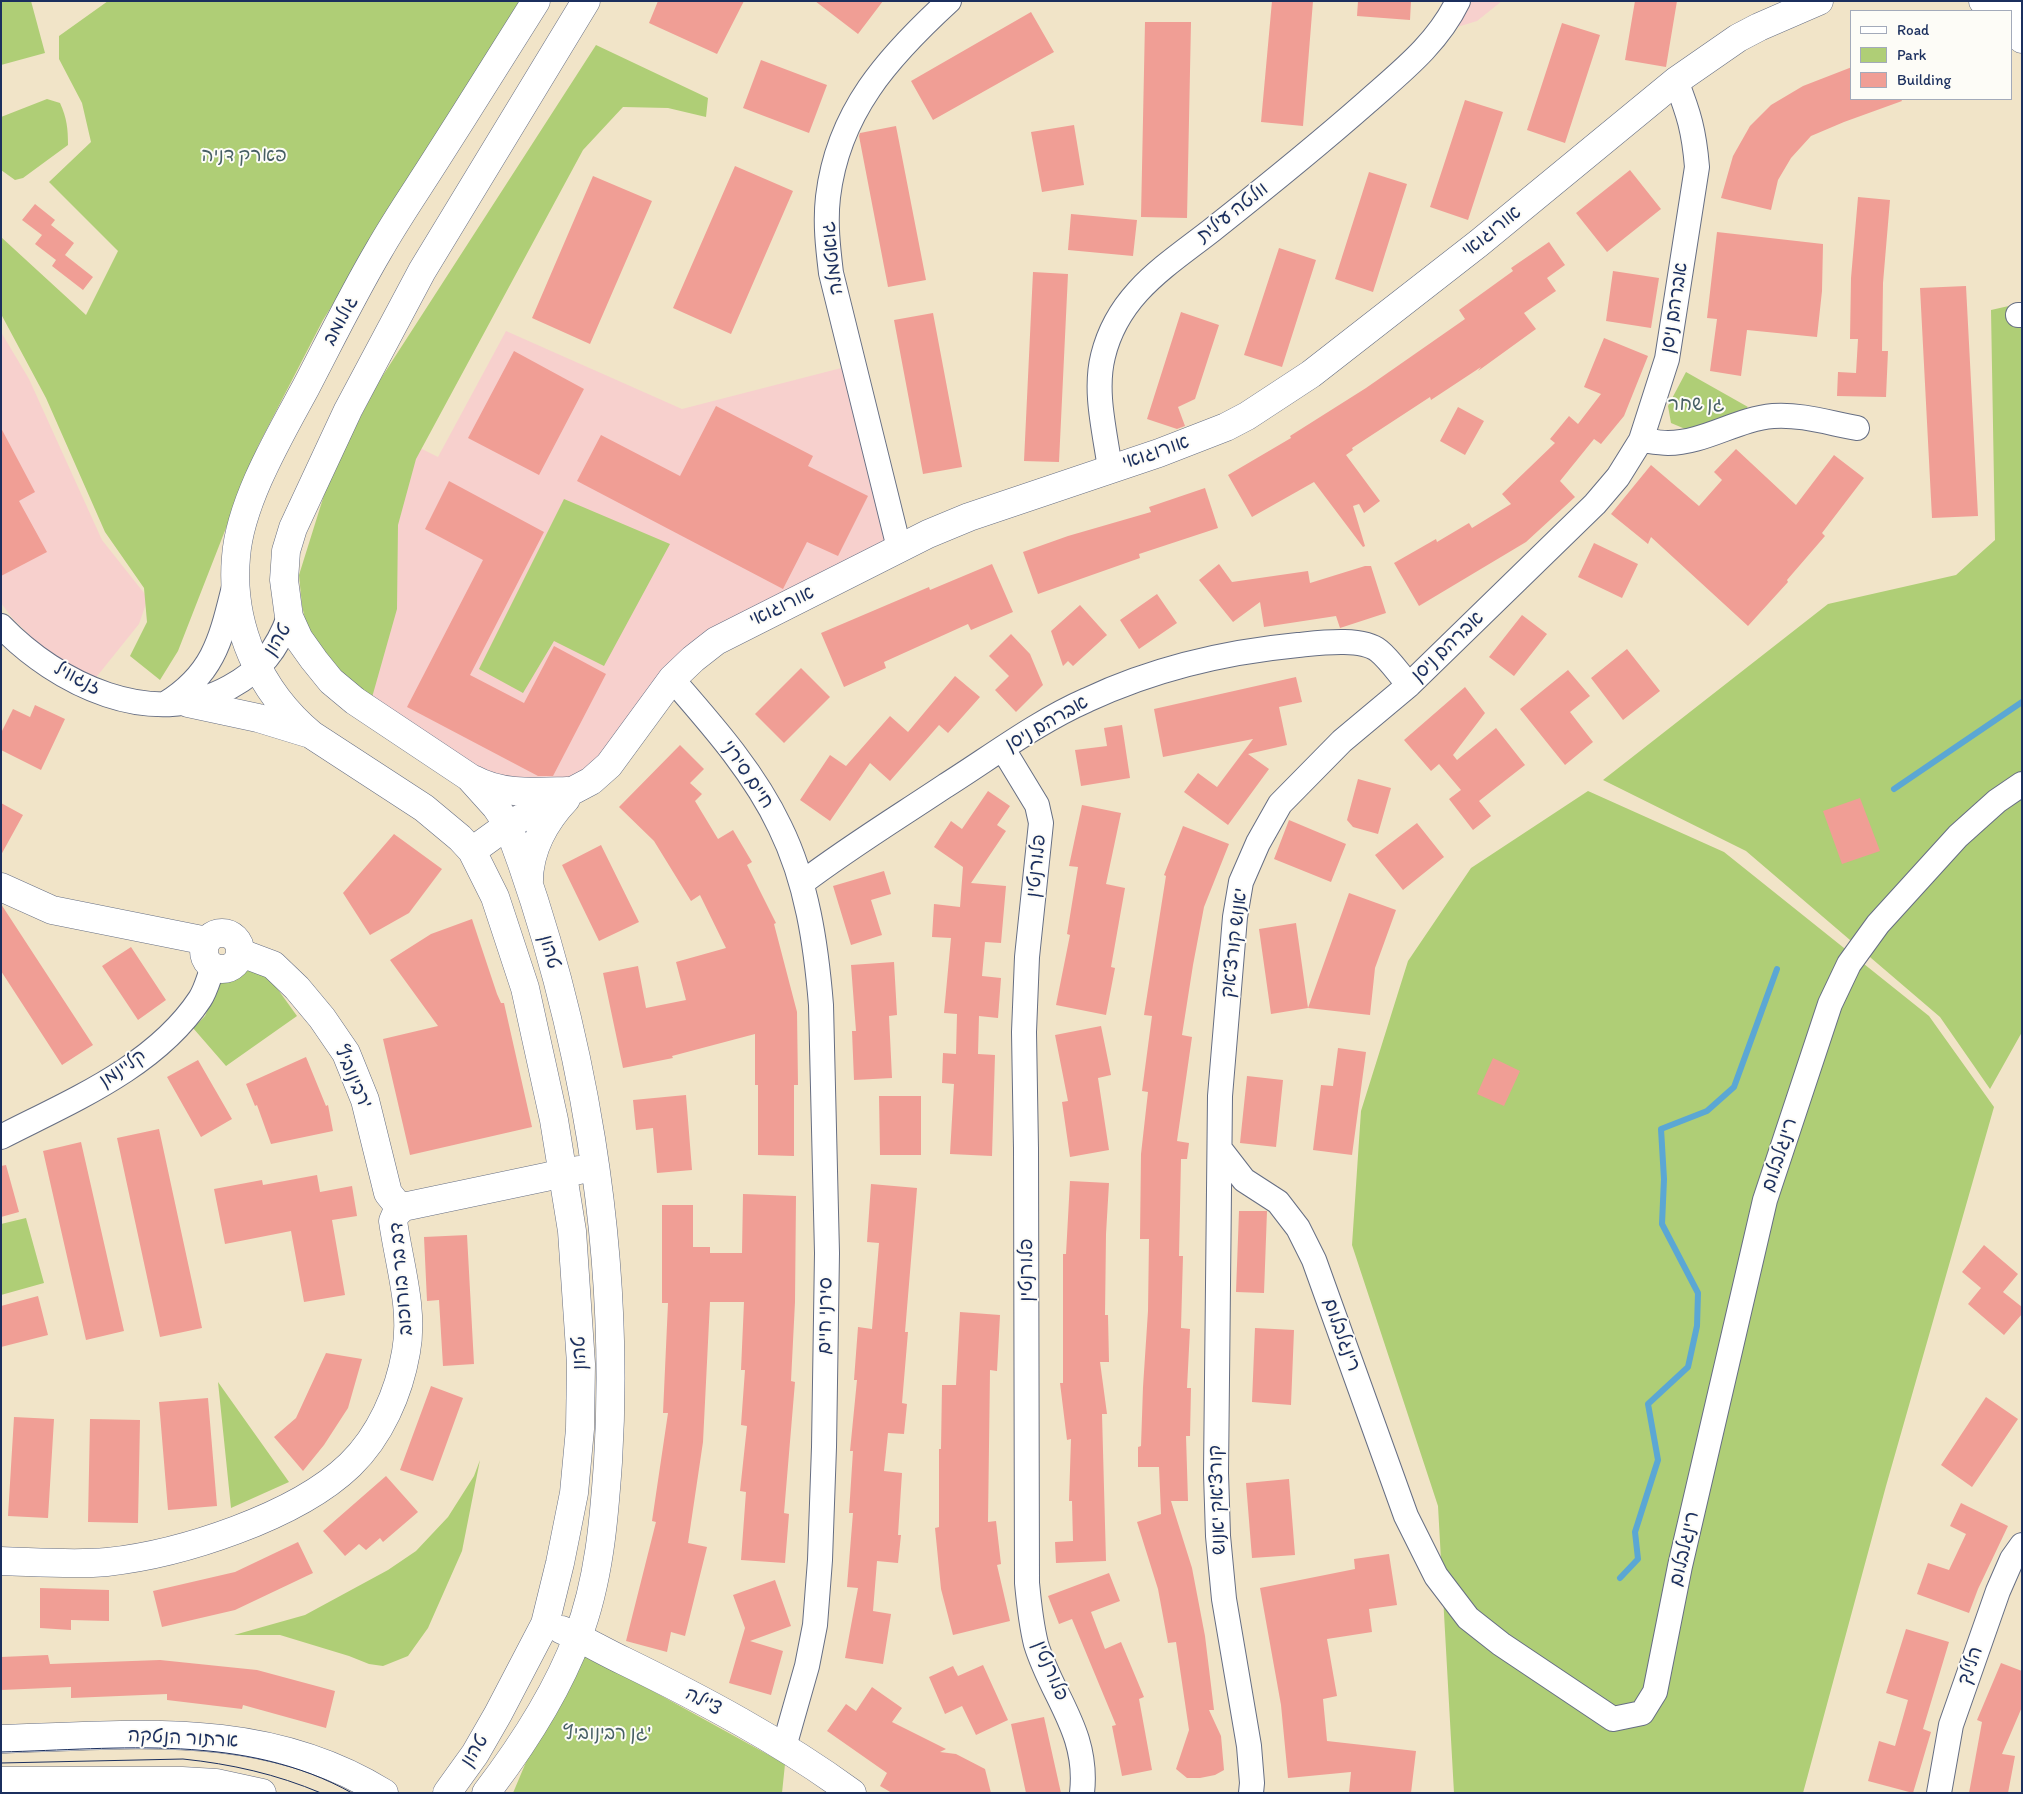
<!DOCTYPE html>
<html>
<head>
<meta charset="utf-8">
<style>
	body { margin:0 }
	#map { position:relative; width:2023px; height:1794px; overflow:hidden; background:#f1e4c8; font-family:Itim,sans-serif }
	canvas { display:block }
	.frame { position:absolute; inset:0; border:2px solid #1b2f5e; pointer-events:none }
	.legend { position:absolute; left:1850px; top:10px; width:162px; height:90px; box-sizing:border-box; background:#fdfcf7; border:1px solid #a3aaba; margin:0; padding:6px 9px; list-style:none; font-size:15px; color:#1b2f5e }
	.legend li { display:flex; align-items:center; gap:10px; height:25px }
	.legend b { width:25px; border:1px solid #a3aaba }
</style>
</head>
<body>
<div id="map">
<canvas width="2023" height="1794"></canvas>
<div class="frame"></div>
<ul class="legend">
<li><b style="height:6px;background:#fff"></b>Road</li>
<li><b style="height:14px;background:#afce76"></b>Park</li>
<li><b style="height:14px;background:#f09e95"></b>Building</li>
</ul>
</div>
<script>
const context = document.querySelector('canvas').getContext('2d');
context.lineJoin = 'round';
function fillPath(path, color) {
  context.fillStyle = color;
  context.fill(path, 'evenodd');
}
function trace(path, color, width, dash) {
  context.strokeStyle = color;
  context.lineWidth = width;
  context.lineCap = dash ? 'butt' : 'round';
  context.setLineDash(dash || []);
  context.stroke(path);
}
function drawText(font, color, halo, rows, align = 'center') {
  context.font = font + ' Itim,"Playpen Sans Hebrew",sans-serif';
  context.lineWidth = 4;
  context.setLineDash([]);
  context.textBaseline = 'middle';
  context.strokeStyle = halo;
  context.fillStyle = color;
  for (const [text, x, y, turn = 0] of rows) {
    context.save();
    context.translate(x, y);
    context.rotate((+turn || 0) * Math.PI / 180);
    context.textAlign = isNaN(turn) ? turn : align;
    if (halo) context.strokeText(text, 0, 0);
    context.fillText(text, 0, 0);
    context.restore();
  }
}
const built = new Path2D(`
	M1472 1H1502L1477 21 1454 28Z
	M506 331 682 409 853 365 899 548 716 641 574 791H509L331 681 418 447 438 457Z
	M1 332 29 379 102 540 148 598 139 624 94 680 64 664 44 649 13 619 1 603Z`);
const green = new Path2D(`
	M1 1H31L45 53 1 65Z
	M108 1H522L323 320 258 446 178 651 160 680 130 656 147 622 144 588 105 532 46 398 1 314V237L86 315 118 251 49 182 91 142 82 103 59 59V36Z
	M596 45 708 98 706 117 668 108 623 107 583 150 416 459 398 525 397 609 371 701 339 673 309 636 302 606 299 575 330 476 378 383Z
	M47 99 60 103C67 118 68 129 68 145L23 178 15 180 1 170V117Z
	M2022 303V1032L1990 1089 1940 1017 1746 851 1603 780 1828 604 1956 575 1995 540 1991 310Z
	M1686 372 1748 407 1729 419 1690 431 1671 423 1668 406Z
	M564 499 670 544 604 666 554 641 523 693 479 669Z
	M1588 791 1724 852 1929 1016 1994 1107 1886 1486 1803 1793H1454L1438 1506 1352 1245 1361 1111 1408 961 1471 868Z
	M253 967 274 984 297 1016 226 1066 193 1028 205 1016 223 975 237 969Z
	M26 1218 44 1283 1 1295V1224Z
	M218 1382 289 1482 231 1508Z
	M480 1460 462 1551 428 1628 408 1656 383 1666 369 1664 349 1656 280 1635H234L305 1615 388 1570 416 1551 448 1517 474 1476Z
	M582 1652 785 1764 782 1793H513L529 1755Z`);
const stream = new Path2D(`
	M1894 789 2022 702
	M1620 1578 1638 1559 1635 1532 1658 1460 1648 1404 1688 1367 1697 1326 1698 1293 1662 1224 1664 1179 1661 1129 1707 1111 1734 1087 1777 969`);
const building = new Path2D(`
	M658 1H744L717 54 649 23Z
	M815 1H883L858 34Z
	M1272 1H1313L1303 126 1261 122Z
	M1358 1H1411L1410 20 1357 16Z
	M1635 1H1677L1666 67 1625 60Z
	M1031 12 1054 52 933 120 911 81Z
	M1145 22H1191L1187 218 1141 217Z
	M1562 23 1600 35 1565 143 1527 130Z
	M761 60 827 85 809 133 743 108Z
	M1852 67V99H1901L1902 101 1844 122 1811 136 1791 158 1778 180 1771 210 1721 198 1733 156 1750 126 1771 105 1803 86Z
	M1465 100 1503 112 1468 220 1430 207Z
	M1074 125 1084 185 1042 192 1031 132Z
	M896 126 926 280 888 287 859 136 860 133Z
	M735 166 793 191 731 334 673 308Z
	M1630 170 1661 209 1607 252 1576 213Z
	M1369 172 1407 184 1373 292 1335 279Z
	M593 176 652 201 590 344 532 318Z
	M1858 197 1890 200 1883 283 1882 351H1888L1886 397 1837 396 1838 372 1856 373 1858 339H1850L1851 278Z
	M35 204 55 220 51 225 74 243 65 255 93 277 83 290 52 266 56 260 35 244 42 235 22 220Z
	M1071 214 1137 220 1133 256 1068 250Z
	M1717 232 1823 244 1822 291 1817 337 1747 330 1741 376 1710 371 1717 319 1707 318Z
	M1549 242 1565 265 1547 278 1556 291 1524 313 1536 329 1478 371 1481 367 1431 400 1430 397 1352 448 1353 450 1346 455 1380 501 1364 513 1359 504 1353 506 1365 546 1363 547 1314 482 1252 517 1228 475 1291 438 1290 436 1366 388 1465 319 1459 310 1513 271 1511 268Z
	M1279 248 1316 260 1282 367 1244 355Z
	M1613 271 1659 278 1651 328 1606 321Z
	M1033 272 1068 274 1059 462 1024 461Z
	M1966 286 1978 516 1932 518 1920 288Z
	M1181 312 1219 325 1195 399 1178 407 1185 426 1177 429 1147 419Z
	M933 313 962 467 923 474 894 320Z
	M1604 338 1648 356 1624 416 1601 444 1594 439 1560 481 1575 497 1526 542 1419 606 1394 563 1436 539 1437 542 1469 523 1472 528 1511 504 1502 494 1555 443 1550 439 1569 416 1578 424 1601 394 1584 387Z
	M514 351 584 389 539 475 468 438Z
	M716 406 813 456 808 466 868 496 838 556 807 542 783 589 577 481 601 435 680 476Z
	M1458 407 1484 421 1465 455 1440 441Z
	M1 428 35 492 19 501 47 552 1 576Z
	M1736 449 1796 505 1834 455 1864 478 1822 533 1825 536 1787 580 1788 582 1748 626 1651 537 1648 544 1611 514 1651 465 1699 506 1722 480 1714 472Z
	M449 481 544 532 470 675 524 703 554 646 606 674 553 776H538L407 707 483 560 425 529Z
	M1205 488 1218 528 1139 554 1140 558 1038 594 1023 552 1068 536 1151 512 1149 507Z
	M1594 543 1638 564 1622 598 1578 577Z
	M992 564 1013 612 971 630 968 624 884 662 886 668 844 687 821 633 929 587 930 590Z
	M1219 564 1232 582 1308 571 1310 583 1365 566H1371L1386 613 1340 628 1336 616 1264 627 1260 602 1233 622 1199 580Z
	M1157 594 1177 623 1139 649 1120 620Z
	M1080 605 1107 635 1073 666 1068 661 1063 666 1051 631Z
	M1522 615 1547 634 1514 676 1489 657Z
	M1011 634 1030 654 1043 685 1016 712 995 690 1009 676 989 656Z
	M1627 649 1660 691 1623 720 1591 678Z
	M801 668 830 697 784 743 755 714Z
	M1568 670 1590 696 1570 712 1593 742 1565 765 1520 709Z
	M955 676 980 697 948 733 939 725 890 781 870 763 830 821 800 800 830 755 846 766 890 716 908 732Z
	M1296 677 1302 702 1279 707 1287 745 1248 754 1269 769 1228 825 1184 792 1198 773 1217 787 1253 739 1163 757 1154 709Z
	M1465 687 1485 713 1453 755 1457 760 1496 728 1525 765 1479 801 1491 816 1473 830 1449 799 1461 790 1439 764 1431 771 1404 740Z
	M35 705 65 719 41 770 1 750V733L13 709 30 717Z
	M1122 725 1130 778 1081 786 1075 750 1107 746 1104 728Z
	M680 745 704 769 690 783 702 794 695 801 718 839 733 830 752 862 747 865 776 923 774 924 797 1012 798 1085H794V1156L758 1155V1085H755V1034L672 1056 673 1058 623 1068 603 973 638 966 646 1008 686 1000 676 962 726 948 700 895 691 901 654 841 619 807Z
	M1358 779 1391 788 1378 834 1353 827 1347 820Z
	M988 791 1010 806 997 825 1006 831 971 883 1006 886 1001 943 985 942 982 976 1001 978 998 1018 979 1016 978 1054 995 1055 992 1156 950 1154 954 1084 942 1083 943 1053 956 1054 957 1014 944 1013 951 938 932 937 934 904 960 907 963 867 934 847 951 821 962 829Z
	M1860 798 1880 851 1842 864 1823 811Z
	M1 803 23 815 1 855Z
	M1082 805 1121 813 1106 884 1125 888 1111 967 1115 968 1106 1015 1056 1005 1070 935 1067 934 1078 867 1069 866Z
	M1289 820 1346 844 1331 882 1274 859Z
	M1417 823 1444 857 1403 890 1375 855Z
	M1183 826 1229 844 1204 907 1193 965 1182 1035 1192 1037 1177 1141 1189 1143 1187 1159H1181L1179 1256H1183L1181 1328 1190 1329 1187 1388H1191L1190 1436H1186L1188 1501H1171L1192 1568 1205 1636 1214 1710H1209L1221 1736 1224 1770 1215 1775 1200 1778H1187L1176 1769 1189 1730 1176 1642 1168 1643 1158 1589 1137 1522 1161 1514 1159 1467H1138V1447L1141 1446 1143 1387 1148 1311 1149 1239H1140L1141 1154 1148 1092 1142 1091 1152 1016 1144 1015 1166 876 1164 875Z
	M394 834 442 869 409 913 370 935 343 893Z
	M601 845 639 922 599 941 562 865Z
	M884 871 891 894 871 900 882 935 851 945 833 886Z
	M1349 893 1396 910 1375 968 1370 1015 1308 1008 1271 1014 1259 929 1296 923 1308 1008Z
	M1 904 93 1045 62 1065 1 971Z
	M472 919 497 994 501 1003H504L532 1127 410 1155 383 1039 438 1026 390 960 431 934Z
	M131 947 166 1000 138 1020 102 966Z
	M894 962 897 1015 889 1016 892 1078 854 1080 852 1031H856L851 965Z
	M1101 1026 1111 1075 1098 1078 1109 1150 1070 1157 1062 1102 1068 1101 1055 1035Z
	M1338 1048 1366 1052 1352 1155 1313 1150 1321 1085 1333 1086Z
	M306 1057 326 1106 328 1105 333 1131 271 1144 257 1105 255 1106 246 1084Z
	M1493 1058 1520 1071 1504 1106 1477 1094Z
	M198 1060 232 1119 201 1137 167 1077Z
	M1247 1076 1283 1080 1276 1147 1240 1143Z
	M686 1095 692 1170 657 1173 653 1128 636 1130 633 1100Z
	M879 1096H921V1155H880Z
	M159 1129 202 1328 160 1337 117 1138Z
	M81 1142 124 1331 86 1340 43 1151Z
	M6 1165 19 1212 1 1217V1166Z
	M317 1175 320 1192 352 1186 357 1216 332 1220 345 1295 304 1302 291 1231 225 1244 214 1189 262 1180 263 1185Z
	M1070 1181 1109 1183 1106 1234 1105 1315H1108L1109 1362H1100L1107 1414H1102L1106 1561 1056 1563 1055 1542 1073 1541 1072 1501H1069L1071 1439 1067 1440 1060 1383H1063V1254H1066Z
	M871 1184 917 1188 905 1332H908L902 1403 907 1404 904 1434 888 1433 884 1471 902 1473 898 1535H901L898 1563 877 1561 873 1611 891 1614 883 1664 845 1658 858 1588 847 1587 853 1513H849L853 1451H850L857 1380H854L858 1327 872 1329 879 1243 867 1242Z
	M743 1194 796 1196 795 1302 791 1381 795 1382 784 1513 789 1514 785 1563 741 1560 746 1492 740 1491 747 1426 741 1425 745 1370H741L744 1302H710L703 1442 688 1543 707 1547 685 1636 671 1632 667 1652 626 1641 656 1522 652 1521 668 1413H663L668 1303H662V1205H693V1247H710V1253H742Z
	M1239 1211H1267L1264 1293 1236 1292Z
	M467 1235 474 1364 443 1366 439 1300 427 1301 424 1237Z
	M1984 1245 2018 1274 2003 1292 2022 1307V1314L2004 1335 1968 1304 1981 1288 1962 1272Z
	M38 1296 48 1335 1 1347V1306Z
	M960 1312 1000 1315 997 1371 990 1370 988 1522 996 1521 1001 1564 997 1565 1010 1621 953 1635 941 1589 935 1528 939 1527V1449H941L942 1385H956Z
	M1255 1328 1294 1330 1291 1405 1252 1402Z
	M326 1353 362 1359 348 1408 324 1445 303 1471 274 1437 296 1418Z
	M431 1386 463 1398 433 1481 400 1470Z
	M1986 1397 2018 1419 1972 1487 1941 1465Z
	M208 1398 217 1506 168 1510 159 1402Z
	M14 1417 54 1419 48 1518 8 1516Z
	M90 1419 140 1420 138 1523 88 1522Z
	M386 1476 418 1512 383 1542 380 1538 366 1550 359 1544 345 1556 323 1531Z
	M1289 1479 1295 1555 1252 1558 1246 1483Z
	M1961 1503 2008 1526 1978 1589 1969 1613 1917 1594 1928 1563 1949 1570 1966 1534 1950 1526Z
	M298 1542 313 1573 235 1610 162 1627 153 1591 235 1572Z
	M1389 1554 1397 1605 1369 1609 1372 1632 1327 1639 1337 1696 1323 1699 1327 1741 1416 1751 1411 1793H1349L1351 1772 1288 1778 1281 1705 1260 1588 1355 1569 1354 1559Z
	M1109 1573 1120 1601 1091 1612 1105 1649 1121 1642 1144 1697 1139 1699 1152 1770 1122 1776 1112 1726 1116 1725 1072 1619 1059 1624 1048 1596Z
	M775 1580 791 1626 750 1641 783 1651 771 1695 729 1683 745 1628 733 1595Z
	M40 1588 109 1590V1621L71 1620V1630L40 1628Z
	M1906 1629 1949 1642 1923 1729 1931 1732 1913 1793 1868 1781 1879 1741 1895 1746 1908 1700 1886 1693Z
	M48 1655 50 1664 160 1660 257 1670 335 1691 326 1728 243 1705 242 1709 167 1700V1694L71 1698V1687L1 1690V1657Z
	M2001 1663 2022 1671V1707L2002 1754 2015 1756 2008 1793H1969L1982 1722 1977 1720Z
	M983 1665 1008 1720 976 1735 962 1706 945 1714 929 1677 953 1666 958 1676Z
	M872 1687 902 1708 892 1722 946 1749 940 1752 956 1754 985 1769 991 1793H892L880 1786 887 1773 827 1731 846 1704 856 1711Z
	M1044 1717 1061 1793H1026L1011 1724Z`);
const street = new Path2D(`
	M2011 11V1
	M2018 315H2022
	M1641 440C1649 441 1659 443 1668 443 1704 443 1737 419 1773 416 1801 414 1829 423 1857 428
	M1110 469C1105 432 1094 392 1103 356 1118 294 1166 266 1212 230 1265 188 1317 146 1367 102 1402 71 1437 44 1458 1
	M899 548 831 273C828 248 825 223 828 197 838 112 888 57 949 1
	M1 626C57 684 152 731 230 687 261 670 277 650 289 617
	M672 679C712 725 754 772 780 827 807 882 816 944 821 1005L827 1253 824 1447 820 1560 815 1625 807 1666 784 1747
	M165 704C214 674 221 639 234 587
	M1003 749 1037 805 1041 823 1027 957 1024 1032 1026 1149 1027 1583C1029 1604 1031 1624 1036 1644 1052 1697 1089 1732 1082 1793
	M802 883C848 848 897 818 945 786 991 757 1037 722 1087 700 1153 669 1225 652 1298 645 1319 643 1362 637 1379 651 1390 660 1399 674 1409 685
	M1 1137C71 1101 155 1067 200 999 206 990 209 977 213 967
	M1220 1149 1244 1180 1278 1202 1298 1228 1314 1260 1406 1516 1436 1576 1468 1618 1501 1644 1613 1719 1642 1713 1655 1692 1680 1566 1765 1200 1830 1004 1849 964 1878 924 1958 836 1997 801 2022 784
	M1251 1793 1252 1783 1249 1746 1224 1599 1218 1536 1216 1473 1220 1096 1235 917 1241 882 1258 843 1280 804 1342 741 1409 685 1595 504 1618 477 1641 440 1667 359 1697 167C1694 131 1689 114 1676 81
	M1939 1793 1951 1725 1998 1591 2012 1559 2022 1545`);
const secondary = new Path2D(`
	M1983 1 1994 11
	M2012 29 2022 39
	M188 703 258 718 307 733
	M473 779C502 795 535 792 567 791
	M472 851 508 825 591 781 609 765 672 679 693 659 716 641 928 534 969 517 1159 453 1226 427 1247 416 1311 374 1479 243 1676 81 1738 38 1759 27 1819 1
	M529 881C529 850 545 821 566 799
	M1 887 52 910 207 941
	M204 951a18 18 0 1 1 36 0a18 18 0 1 1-36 0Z
	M241 953 273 965 297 988 322 1018 346 1053 365 1100 388 1193 396 1203 403 1207
	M1 1561C36 1562 73 1565 107 1562 181 1554 296 1517 350 1465 380 1436 399 1393 406 1352 414 1309 399 1264 393 1221L396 1214 403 1207 579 1170
	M562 1630C583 1639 603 1651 624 1661 702 1699 781 1741 852 1793
	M1 1739C136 1735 264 1719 384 1793
	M1 1781H182L216 1783 262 1793
	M447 1793 475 1754 498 1714 545 1624 560 1563 574 1493 580 1429 581 1364 572 1231 554 1120 525 988 495 897 472 851 460 838 424 808 312 735C259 691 230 625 236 557 240 502 280 435 306 387 330 341 353 294 379 250 396 220 416 191 435 161 469 108 502 55 536 1
	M486 1793C522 1746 557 1692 578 1636 599 1581 604 1520 608 1462 621 1249 583 1025 508 825L496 807 469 777 355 701 331 681 314 660 299 639 289 617 284 580 286 551 293 528 348 410 422 271 586 1`);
const tram = new Path2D(`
	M1 1752C119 1749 245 1733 352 1793
	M1 1763 183 1759C231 1764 276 1774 321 1793`);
const parkNames = [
	["פארק דניה",244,156],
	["גן שחר",1696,405],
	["גן רבינוביץ'",607,1734]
];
const streetNames = [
	["וולטה עילית",1233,213,-38],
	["אורוגואי",1492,232,-39],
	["גואטמלה",833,258,-97],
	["אברהם ניסן",1675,308,-81],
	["גולומב",341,321,-62],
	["אורוגואי",1156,453,-19],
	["אורוגואי",782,607,-26],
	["טהון",278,640,-58],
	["אברהם ניסן",1448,647,-44],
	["זנגוויל",77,679,27],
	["אברהם ניסן",1047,724,-30],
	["חיים סירני",747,775,56],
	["פלורנטין",1037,866,-84],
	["יאנוש קורצ'אק",1235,943,-83],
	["טהון",549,952,74],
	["קליינמן",123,1069,-34],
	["רבינוביץ'",352,1077,67],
	["רינגלבלום",1780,1155,-72],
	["פלורנטין",1027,1270,-90],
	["דב בר בורוכוב",402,1279,-95],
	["סירני חיים",826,1316,-89],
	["רינגלבלום",1341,1335,70],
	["טהון",580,1353,-92],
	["קורצ'אק יאנוש",1218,1500,-92],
	["רינגלבלום",1685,1549,-77],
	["הלילך",1971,1666,-70],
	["פלורנטין",1050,1671,67],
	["צ'ילה",703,1702,29],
	["ארתור הנטקה",183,1739,3],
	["טהון",475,1751,-58]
];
fillPath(built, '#f7d0cd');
fillPath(green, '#afce76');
trace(stream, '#5ba7d4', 6);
fillPath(building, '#f09e95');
trace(street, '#666e83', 26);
trace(secondary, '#666e83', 29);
trace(street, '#fff', 24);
trace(secondary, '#fff', 28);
trace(tram, '#1b2f5e', 1);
drawText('19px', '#475f65', '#fdfcf7', parkNames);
drawText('19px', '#1b2f5e', '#fdfcf7', streetNames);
</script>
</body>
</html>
